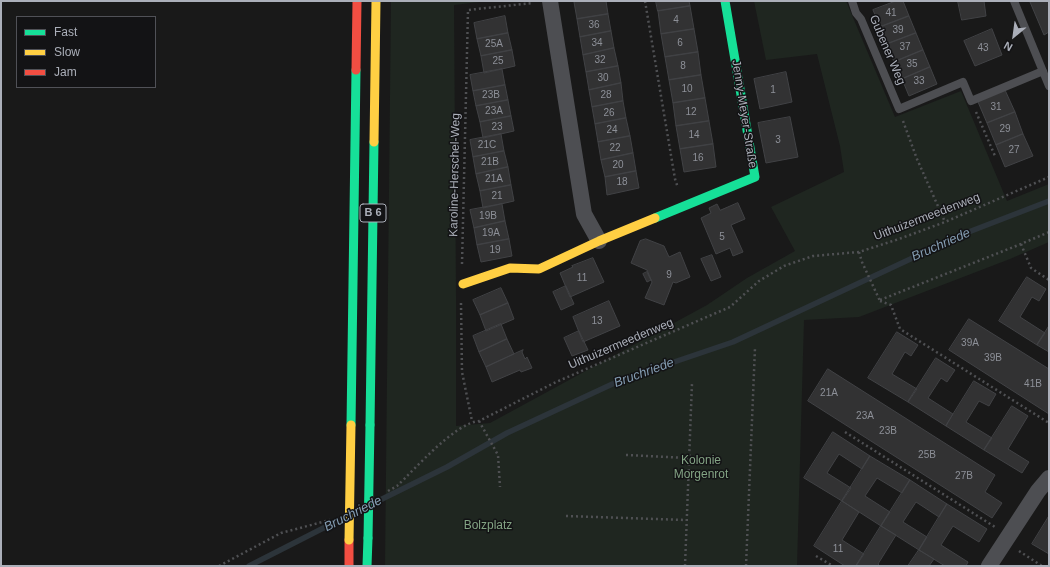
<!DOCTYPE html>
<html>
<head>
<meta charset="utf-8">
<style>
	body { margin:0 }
	#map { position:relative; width:1050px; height:567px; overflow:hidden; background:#191919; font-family:Helvetica,sans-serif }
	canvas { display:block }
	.frame { position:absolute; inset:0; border:2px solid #abafb9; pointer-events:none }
	.legend { position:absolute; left:16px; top:16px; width:140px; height:72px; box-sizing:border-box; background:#131315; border:1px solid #505157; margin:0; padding:5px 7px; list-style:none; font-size:12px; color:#abafb9 }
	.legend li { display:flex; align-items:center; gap:8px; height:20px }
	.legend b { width:20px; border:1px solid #505157 }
	.north { position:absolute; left:994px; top:16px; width:40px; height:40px; -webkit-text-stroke:3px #131315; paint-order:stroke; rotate:209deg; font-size:11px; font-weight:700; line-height:16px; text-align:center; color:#abafb9 }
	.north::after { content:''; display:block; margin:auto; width:14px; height:18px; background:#abafb9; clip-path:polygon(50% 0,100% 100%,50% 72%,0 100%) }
</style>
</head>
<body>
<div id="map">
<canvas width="1050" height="567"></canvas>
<div class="frame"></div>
<ul class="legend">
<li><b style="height:5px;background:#16e098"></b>Fast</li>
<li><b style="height:5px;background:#ffcf43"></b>Slow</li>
<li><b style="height:5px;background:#f24e42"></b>Jam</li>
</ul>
<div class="north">N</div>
</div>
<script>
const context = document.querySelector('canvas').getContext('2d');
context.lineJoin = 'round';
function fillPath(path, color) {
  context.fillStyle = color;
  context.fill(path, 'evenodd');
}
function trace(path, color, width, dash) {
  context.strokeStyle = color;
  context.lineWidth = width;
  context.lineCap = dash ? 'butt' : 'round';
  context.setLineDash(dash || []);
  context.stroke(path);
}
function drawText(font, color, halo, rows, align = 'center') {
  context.font = font + ' Helvetica,sans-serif';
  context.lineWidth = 3;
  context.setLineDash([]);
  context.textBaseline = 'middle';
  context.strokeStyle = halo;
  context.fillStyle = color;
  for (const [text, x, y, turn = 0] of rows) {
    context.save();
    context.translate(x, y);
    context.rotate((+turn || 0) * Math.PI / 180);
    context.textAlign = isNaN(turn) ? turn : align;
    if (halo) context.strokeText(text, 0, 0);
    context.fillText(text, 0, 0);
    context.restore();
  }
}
const green = new Path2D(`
	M391 1H488L454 5 456 296V426L490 423 707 305 747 278 795 251 771 207 844 172 840 146 817 54 766 60 754 1H846L895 117 961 91 1007 201 1049 184V242L1010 259 859 317 804 320 797 566H385Z`);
const stream = new Path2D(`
	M374 503 447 467 507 433 621 380 733 342 966 233 1049 201
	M249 566 345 517`);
const building = new Path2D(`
	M580 1H606L608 14 577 19 574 2Z
	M656 1H689L690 6 658 11Z
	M896 1H903L909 16 880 27 873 10Z
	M958 1H984L986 16 962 20Z
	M1032 1H1049V32L1044 35 1030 2Z
	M690 6 694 29 661 34 658 11Z
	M608 14 611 31 580 37 577 19Z
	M505 16 508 33 477 39 474 23Z
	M909 16 916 33 887 44 880 27Z
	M694 29 698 52 665 57 661 34Z
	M992 29 1002 55 975 66 964 41Z
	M611 31 614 48 583 55 580 37Z
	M508 33 512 50 481 56 477 39Z
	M916 33 923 50 894 62 887 44Z
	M614 48 618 66 586 72 583 55Z
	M512 50 515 66 484 73 481 56Z
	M923 50 930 67 902 79 894 62Z
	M698 52 701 75 669 80 665 57Z
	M618 66 621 83 589 90 586 72Z
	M930 67 937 84 909 96 902 79Z
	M502 69 505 85 473 91 470 75Z
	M786 72 792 102 760 109 754 79Z
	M701 75 705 98 673 103 669 80Z
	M621 83 623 101 592 107 589 90Z
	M505 85 508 100 476 106 473 91Z
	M1005 90 1015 112 987 123 978 102Z
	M705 98 709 121 676 126 673 103Z
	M508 100 511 116 480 122 476 106Z
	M623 101 626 118 595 124 592 107Z
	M1015 112 1023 134 996 145 987 123Z
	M511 116 514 131 483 138 480 122Z
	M790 117 798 157 766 163 758 123Z
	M626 118 630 136 598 142 595 124Z
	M709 121 713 144 680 149 676 126Z
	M501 134 504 151 473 157 470 140Z
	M1023 134 1033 156 1005 167 996 145Z
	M630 136 633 153 601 160 598 142Z
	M713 144 716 167 684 172 680 149Z
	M504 151 508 167 476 174 473 157Z
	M633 153 636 171 605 177 601 160Z
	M508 167 511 185 480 191 476 174Z
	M636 171 639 188 607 195 605 177Z
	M511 185 514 201 483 208 480 191Z
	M738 203 745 219 731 225 743 252 733 256 730 248 716 254 701 218 711 213 709 208 717 204 720 210Z
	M502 204 505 221 474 228 470 210Z
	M505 221 509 239 477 245 474 228Z
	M509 239 512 256 481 262 477 245Z
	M646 239 664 246 669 257 680 252 690 277 676 283 673 282 664 305 645 298 652 282 647 270 631 263 640 241Z
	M712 255 721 277 711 281 701 259Z
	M593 258 604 282 570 297 560 273 573 267 572 266Z
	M647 272 651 280 647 282 643 274Z
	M1027 277 1046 289 1039 301 1032 297 1020 317 1045 333 1037 345 999 321Z
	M566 286 574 304 561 310 553 292Z
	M501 288 508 303 480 315 473 300Z
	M609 301 620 326 583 342 573 317Z
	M508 303 514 319 486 331 480 315Z
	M969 319 1049 369V414L949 350Z
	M501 324 507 339 479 352 473 336Z
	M1049 326V352L1037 345Z
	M579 331 588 350 572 356 564 338Z
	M897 332 918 345 911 356 905 352 892 374 917 389 908 402 868 378Z
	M507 339 514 354 486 367 479 352Z
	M523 350 522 352 525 359 527 357 532 368 521 372 520 370 492 382 486 367Z
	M936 358 955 370 947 382 941 378 928 398 953 414 946 426 908 402Z
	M828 369 995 475 985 492 1002 503 992 518 808 401Z
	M974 381 996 394 989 406 979 401 966 422 992 438 984 450 946 426Z
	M1012 406 1028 416 1008 449 1029 462 1022 473 984 450Z
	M833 432 870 456 862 469 839 454 827 473 851 488 842 501 804 478Z
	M870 456 910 480 902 493 877 478 865 496 890 512 881 526 842 501Z
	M910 480 947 504 939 517 916 502 903 522 927 537 919 550 881 526Z
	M842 501 859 512 842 540 864 554 856 566H845L814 546Z
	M947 504 987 529 979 542 953 526 941 545 968 562 966 566H945L919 550Z
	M1049 516V554L1032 544Z
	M881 526 896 535 878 564 880 566H856Z
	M919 550 934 559 929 566H908Z`);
const path = new Path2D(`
	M645 1 675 179 678 188
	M976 112 995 156
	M903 121 917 159 945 222
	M1021 244 1031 268 1049 280
	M859 252 862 262 880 301
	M462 264 468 10 533 3
	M880 300 1021 244 1049 232
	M880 301 891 305 900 329 1049 423
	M461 303 462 372 472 421
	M479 421 498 455 500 487
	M845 432 995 527
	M626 455 689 458
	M388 491 397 486C415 469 455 423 479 421L556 382 730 307 759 281 784 266 813 256 859 252 899 239 945 222 1049 177
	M566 516 686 520
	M1019 551 1042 566
	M816 556 833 566
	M219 566 281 533 330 520
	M685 566 692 383
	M746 566 755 348`);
const lane = new Path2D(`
	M852 1 856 13 861 19 899 109 963 82 971 101 1043 71
	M1014 1 1049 86`);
const street = new Path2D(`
	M550 1 584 214 599 241
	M989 566 1038 491 1049 478`);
const fast = new Path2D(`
	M655 218 755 177 725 1
	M351 425 356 70
	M370 425 374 142
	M367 566 368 538`);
const slow = new Path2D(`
	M374 142 376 1
	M463 284 510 268 539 269 599 241 655 218`);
const jam = new Path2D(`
	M356 70 357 1
	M349 540V566`);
const fastBridge = new Path2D(`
	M368 538 370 425`);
const slowBridge = new Path2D(`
	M349 540 351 425`);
const numberNames = [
	["41",891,13],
	["4",676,20],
	["36",594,25],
	["39",898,30],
	["34",597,43],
	["6",680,43],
	["25A",494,44],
	["37",905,47],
	["43",983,48],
	["32",600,60],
	["25",498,61],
	["35",912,64],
	["8",683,66],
	["30",603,78],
	["33",919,81],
	["10",687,89],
	["1",773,90],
	["23B",491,95],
	["28",606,95],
	["31",996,107],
	["23A",494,111],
	["12",691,112],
	["26",609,113],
	["23",497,127],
	["29",1005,129],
	["24",612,130],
	["14",694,135],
	["3",778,140],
	["21C",487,145],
	["22",615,148],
	["27",1014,150],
	["16",698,158],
	["21B",490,162],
	["20",618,165],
	["21A",494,179],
	["18",622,182],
	["21",497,196],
	["19B",488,216],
	["19A",491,233],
	["5",722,237],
	["19",495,250],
	["9",669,275],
	["11",582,278],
	["13",597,321],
	["39A",970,343],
	["39B",993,358],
	["41B",1033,384],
	["21A",829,393],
	["23A",865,416],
	["23B",888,431],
	["25B",927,455],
	["27B",964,476],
	["11",838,549]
];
const shields = [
	[373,213,26]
];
const shieldNames = [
	["B 6",373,213]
];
const streetNames = [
	["Gubener Weg",887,50,67],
	["Jenny-Meyer-Straße",744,114,81],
	["Karoline-Herschel-Weg",455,175,-89],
	["Uithuizermeedenweg",927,217,-21],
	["Uithuizermeedenweg",621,344,-23]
];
const parkNames = [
	["Kolonie",701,461],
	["Morgenrot",701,475],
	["Bolzplatz",488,526]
];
const waterNames = [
	["Bruchriede",941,245,-24],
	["Bruchriede",644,373,-20],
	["Bruchriede",353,514,-27]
];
fillPath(green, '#1f2620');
trace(stream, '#2c343a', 5.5);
fillPath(building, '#323233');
trace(building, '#414245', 1);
trace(path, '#4f5053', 2.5, [2, 3]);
trace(lane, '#4d4e52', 8);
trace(street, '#4d4e52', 16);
trace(fast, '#16e098', 9);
trace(slow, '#ffcf43', 9);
trace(jam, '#f24e42', 9);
trace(fastBridge, '#16e098', 9);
trace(slowBridge, '#ffcf43', 9);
drawText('10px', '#8d9098', null, numberNames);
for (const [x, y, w] of shields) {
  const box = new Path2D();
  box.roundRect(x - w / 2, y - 9, w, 18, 3);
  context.fillStyle = '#131315';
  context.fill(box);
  trace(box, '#abafb9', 1);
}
drawText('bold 11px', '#abafb9', null, shieldNames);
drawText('12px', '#abafb9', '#131315', streetNames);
drawText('12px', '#83a384', '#131315', parkNames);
drawText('italic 13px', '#849db2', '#131315', waterNames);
</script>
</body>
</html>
